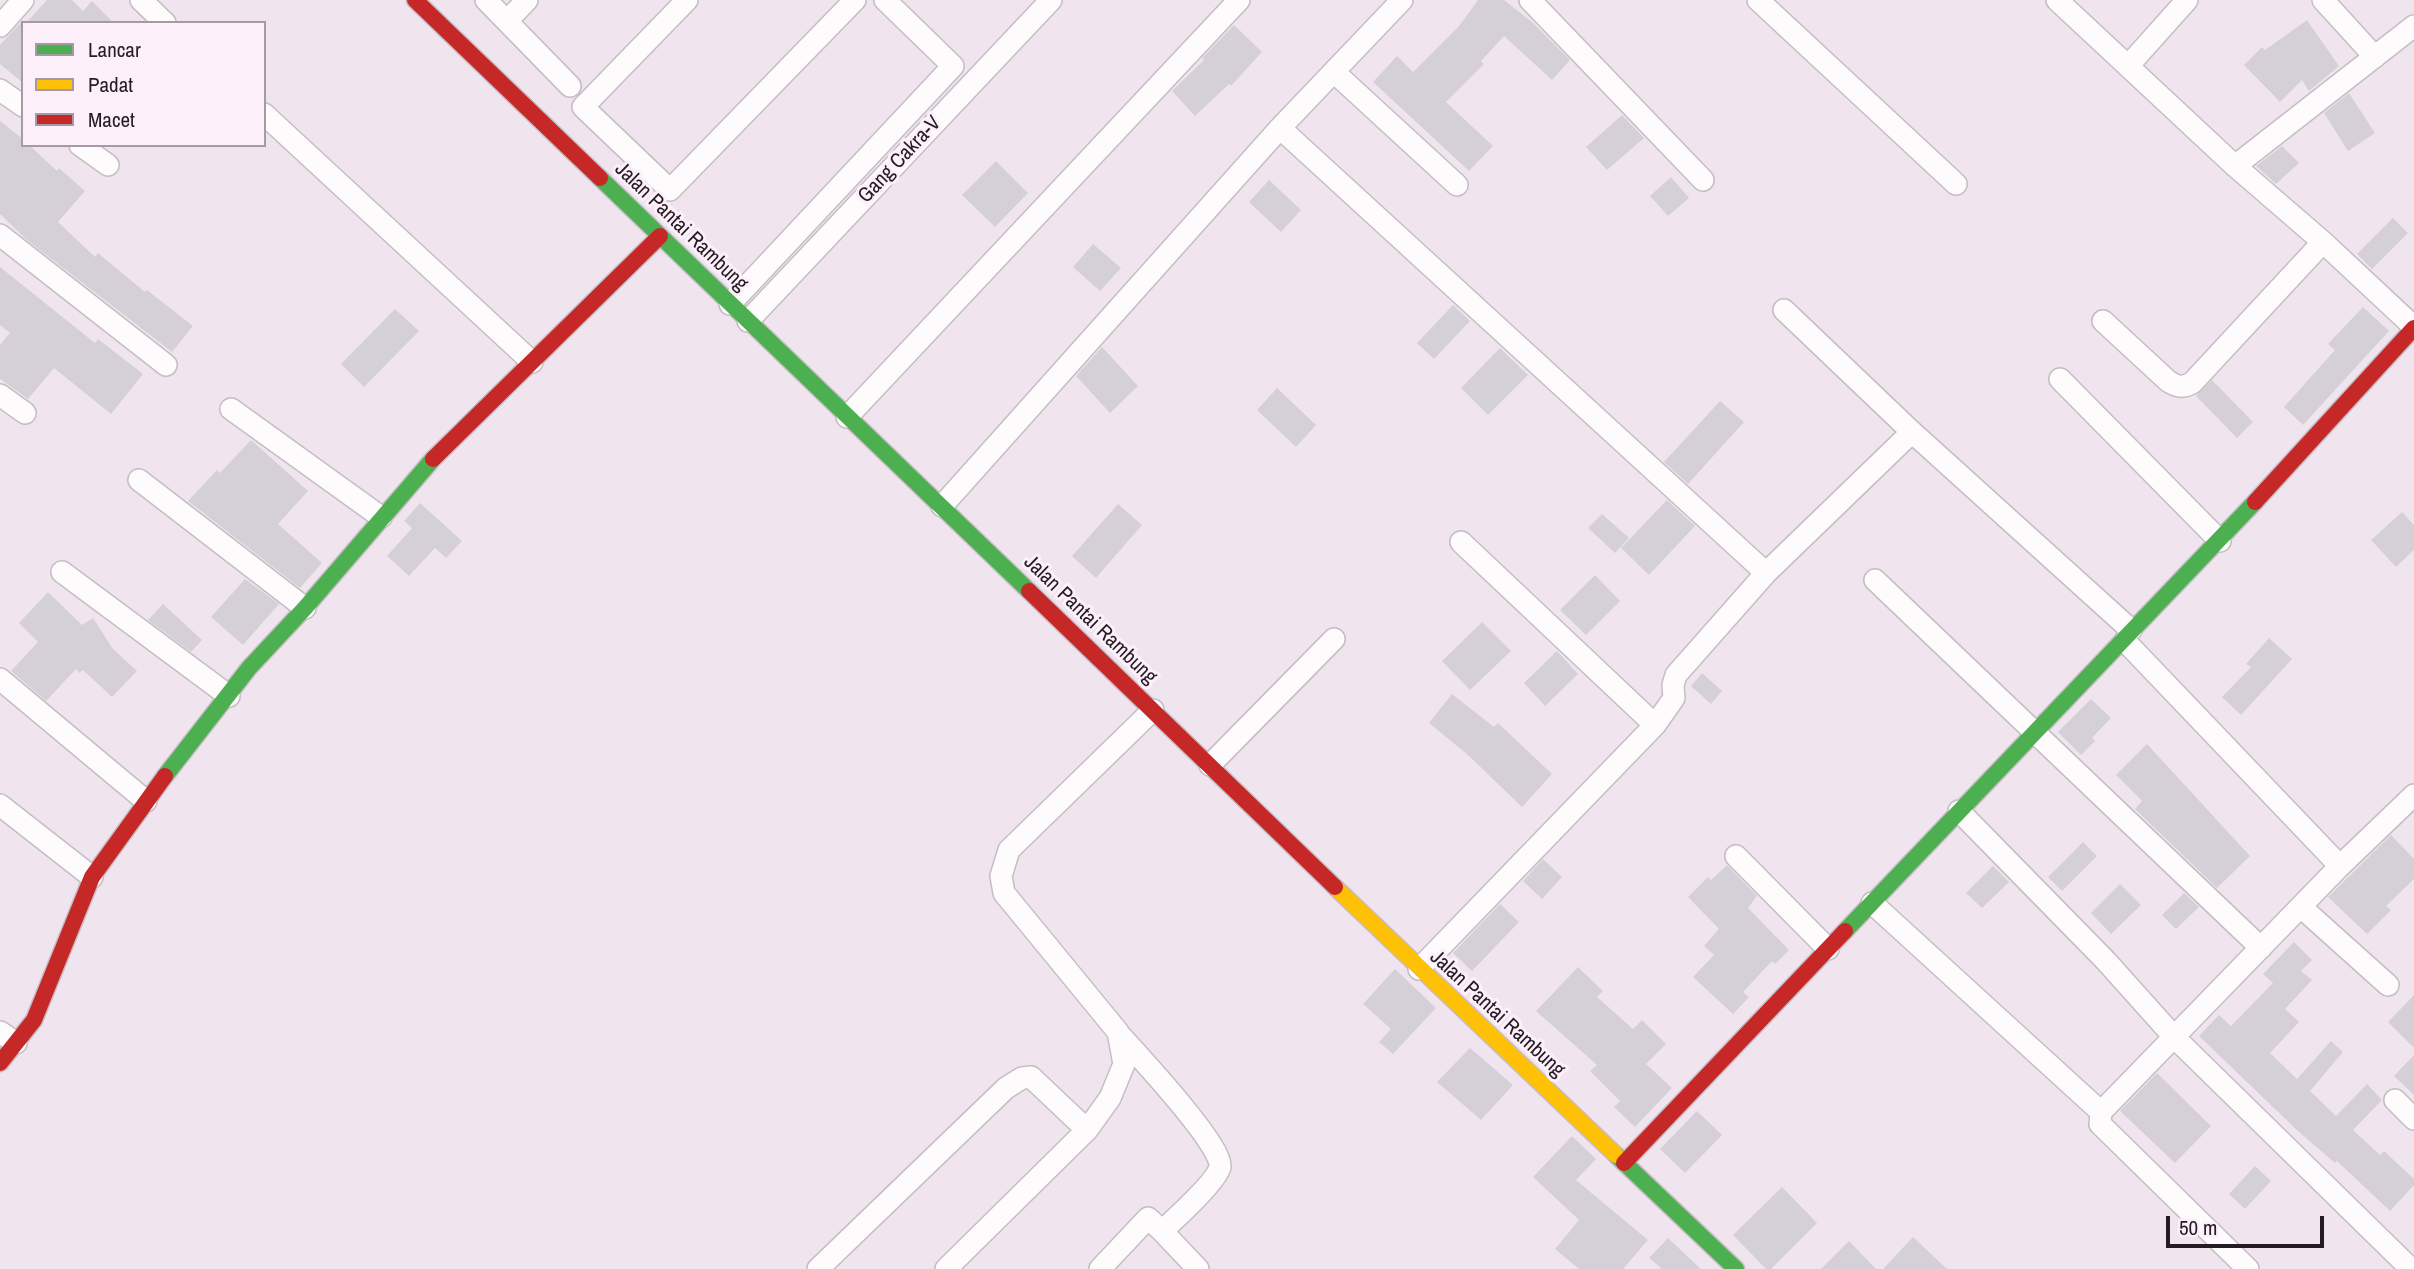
<!DOCTYPE html>
<html>
<head>
<meta charset="utf-8">
<style>
	body { margin:0 }
	#map { position:relative; width:2414px; height:1269px; overflow:hidden; background:#f0e5ee; font-family:"Archivo Narrow",sans-serif }
	canvas { display:block }
	.legend { position:absolute; left:21px; top:21px; width:245px; height:126px; box-sizing:border-box; background:#fdf0fb; border:2px solid #a69ba4; margin:0; padding:9px 12px; list-style:none; font-size:21px; color:#231c22 }
	.legend li { display:flex; align-items:center; gap:14px; height:35px }
	.legend b { width:35px; border:2px solid #a69ba4 }
	.scale { position:absolute; left:2166px; top:1216px; width:158px; height:32px; box-sizing:border-box; border:4px solid #231c22; border-top:0; padding-left:9px; font-size:21px; line-height:24px; white-space:nowrap; color:#231c22; -webkit-text-stroke:5px #fdf0fb; paint-order:stroke }
</style>
</head>
<body>
<div id="map">
<canvas width="2414" height="1269"></canvas>
<ul class="legend">
<li><b style="height:9px;background:#4caf50"></b>Lancar</li>
<li><b style="height:9px;background:#ffc107"></b>Padat</li>
<li><b style="height:9px;background:#c62828"></b>Macet</li>
</ul>
<div class="scale">50 m</div>
</div>
<script>
const context = document.querySelector('canvas').getContext('2d');
context.lineJoin = 'round';
function fillPath(path, color) {
  context.fillStyle = color;
  context.fill(path, 'evenodd');
}
function trace(path, color, width, dash) {
  context.strokeStyle = color;
  context.lineWidth = width;
  context.lineCap = dash ? 'butt' : 'round';
  context.setLineDash(dash || []);
  context.stroke(path);
}
function drawText(font, color, halo, rows, align = 'center') {
  context.font = font + ' "Archivo Narrow",sans-serif';
  context.lineWidth = 6;
  context.setLineDash([]);
  context.textBaseline = 'middle';
  context.strokeStyle = halo;
  context.fillStyle = color;
  for (const [text, x, y, turn = 0] of rows) {
    context.save();
    context.translate(x, y);
    context.rotate((+turn || 0) * Math.PI / 180);
    context.textAlign = isNaN(turn) ? turn : align;
    if (halo) context.strokeText(text, 0, 0);
    context.fillText(text, 0, 0);
    context.restore();
  }
}
const building = new Path2D(`
	M47 0H72L83 11 92 1 114 23H26Z
	M1478 0H1504L1533 23 1570 60 1552 80 1504 36 1481 61 1484 64 1446 102 1493 146 1469 171 1373 82 1397 56 1413 72 1459 26Z
	M23 20V83L0 64V45Z
	M2307 20 2339 66 2309 91 2302 80 2280 102 2244 65 2262 47 2265 50Z
	M1234 25 1262 52 1231 86 1229 84 1195 116 1172 91 1204 60 1202 58Z
	M2349 93 2375 133 2348 151 2324 113Z
	M1622 115 1644 138 1607 170 1586 147Z
	M0 121 23 139V145H29L57 171 59 168 85 191 58 222 95 257 98 253 145 292 147 290 193 326 172 352 27 240 0 214Z
	M2282 146 2299 163 2276 184 2256 166Z
	M996 161 1028 193 995 227 962 195Z
	M1671 177 1689 198 1668 216 1650 196Z
	M1269 180 1301 210 1281 232 1249 202Z
	M2393 218 2408 233 2372 269 2357 254Z
	M1093 244 1121 268 1100 291 1073 267Z
	M0 267 95 343 98 339 143 374 111 414 54 368 28 399 0 379V345L10 333 0 325Z
	M1453 305 1470 321 1434 359 1417 343Z
	M2363 307 2389 331 2303 425 2284 407 2335 350 2328 344Z
	M395 309 419 331 364 387 341 364Z
	M1102 347 1138 386 1110 413 1076 376Z
	M1500 348 1528 375 1488 415 1461 388Z
	M2212 380 2253 422 2237 438 2196 396Z
	M1277 388 1316 425 1296 447 1257 410Z
	M1720 401 1744 422 1688 484 1664 462Z
	M251 440 308 491 278 524 322 563 300 588 188 501 217 470 220 473Z
	M1667 500 1695 526 1649 575 1621 548Z
	M420 503 462 541 446 558 435 548 409 576 387 556 412 528 404 521Z
	M1118 504 1142 525 1096 578 1072 556Z
	M2402 512 2414 525V550L2396 567 2371 540Z
	M1602 514 1629 538 1615 553 1588 528Z
	M1595 575 1620 601 1586 635 1560 610Z
	M245 579 279 604 243 645 211 617Z
	M48 592 82 625 93 618 113 649 137 671 112 697 83 670 79 673 76 669 46 701 11 671 38 642 19 623Z
	M163 604 202 640 191 652 148 620Z
	M1482 622 1511 651 1470 690 1442 661Z
	M2269 638 2292 659 2241 715 2222 697 2251 667 2246 664Z
	M1557 651 1578 674 1545 706 1524 683Z
	M1702 673 1722 691 1711 704 1691 686Z
	M1452 694 1494 727 1498 723 1552 774 1522 807 1468 755 1429 723Z
	M2091 699 2111 718 2092 738 2095 741 2081 755 2058 732Z
	M2147 744 2250 856 2217 888 2135 809 2142 801 2116 775Z
	M2391 835 2414 859V879L2386 906 2391 910 2367 934 2328 897Z
	M2083 842 2097 856 2062 891 2048 877Z
	M1543 859 1562 877 1542 899 1523 881Z
	M1727 865 1757 896 1748 908 1789 950 1775 964 1772 961 1743 992 1749 997 1733 1014 1693 977 1714 955 1704 946 1719 929 1688 897 1708 877 1711 880Z
	M1993 866 2009 882 1982 908 1966 893Z
	M2120 884 2141 905 2111 934 2091 913Z
	M2184 893 2199 907 2176 929 2162 915Z
	M1500 904 1519 922 1472 971 1453 953Z
	M2294 942 2312 960 2301 971 2312 980 2285 1009 2299 1022 2270 1053 2297 1079 2331 1041 2343 1052 2310 1091 2336 1116 2367 1084 2382 1100 2353 1130 2380 1155 2384 1151 2414 1179V1185L2390 1211 2337 1161 2335 1163 2299 1132 2199 1036 2219 1015 2231 1026 2273 983 2263 974Z
	M1578 967 1603 991 1597 997 1633 1029 1642 1020 1666 1044 1646 1064 1672 1088 1635 1127 1614 1107 1620 1101 1590 1071 1597 1065 1536 1011Z
	M1395 969 1436 1008 1393 1054 1379 1042 1391 1029 1363 1004Z
	M2414 995V1048L2388 1022Z
	M1470 1048 1513 1085 1481 1120 1437 1082Z
	M2414 1055V1095L2394 1076Z
	M2157 1073 2211 1126 2175 1163 2120 1111Z
	M1697 1111 1722 1135 1685 1173 1660 1149Z
	M1572 1136 1596 1159 1576 1180 1648 1240 1623 1269H1579L1555 1249 1579 1220 1533 1177Z
	M2255 1166 2271 1181 2245 1209 2229 1194Z
	M1782 1187 1817 1223 1771 1269H1766L1733 1235Z
	M1913 1237 1947 1269H1883Z
	M1668 1238 1701 1269H1662L1649 1258Z
	M1849 1241 1876 1269H1821Z`);
const street = new Path2D(`
	M141 0 165 23
	M486 0 570 86
	M687 0 583 107 670 190 855 0
	M1530 0 1703 180
	M1758 0 1956 184
	M2057 0 2235 166 2323 242 2414 327
	M2323 0 2375 57
	M507 21 527 0
	M0 26 23 0
	M2128 66 2187 0
	M1334 72 1457 185
	M0 90 23 106
	M264 114 532 362
	M1280 128 1766 573
	M80 145 108 165
	M2235 166 2414 26
	M0 235 166 365
	M730 304 953 66 885 0
	M1784 310 1912 432 2131 630
	M748 321 1051 0
	M2103 321 2168 381C2177 387 2182 388 2192 383L2323 242
	M2060 379 2220 541
	M0 395 25 413
	M231 409 381 517
	M847 417 1239 0
	M139 480 305 608
	M942 506 1280 128 1402 0
	M1461 542 1655 725
	M62 572 229 696
	M1875 580 2261 948
	M2125 641 2340 866
	M0 679 146 801
	M1210 765 1334 639
	M0 805 92 877
	M1959 811 2106 961 2175 1038 2411 1269
	M1736 856 1828 949
	M1872 903 2101 1112
	M2301 907 2388 985
	M1419 969 1655 725 1674 698 1673 685 1676 675 1766 573 1912 432
	M0 1032 16 1043
	M2395 1100 2414 1119
	M1162 1231 1198 1269
	M818 1269 1006 1088 1022 1078 1031 1077 1087 1130
	M946 1269 1087 1130 1110 1098 1124 1064 1118 1032 1004 893 1001 876 1009 850 1153 710
	M1100 1269 1148 1218 1162 1231C1175 1219 1216 1182 1220 1167 1224 1147 1136 1053 1119 1034
	M2248 1269 2100 1124 2101 1112 2340 866 2414 795`);
const fast = new Path2D(`
	M600 178 1029 591
	M165 776 249 668 305 608 433 459
	M1845 931 2255 502
	M1616 1155 1736 1269`);
const slow = new Path2D(`
	M1335 887 1616 1155`);
const jam = new Path2D(`
	M415 0 600 178
	M433 459 660 236
	M2255 502 2414 328
	M1029 591 1335 887
	M0 1063 34 1020 92 877 165 776
	M1624 1163 1845 931`);
const streetNames = [
	["Gang Cakra-V",900,160,-47],
	["Jalan Pantai Rambung",681,227,44],
	["Jalan Pantai Rambung",1090,620,44],
	["Jalan Pantai Rambung",1497,1014,43]
];
fillPath(building, '#d5d0d8');
trace(street, '#c5bdc4', 24);
trace(fast, '#c5bdc4', 19);
trace(slow, '#c5bdc4', 19);
trace(jam, '#c5bdc4', 19);
trace(street, '#fdfbfc', 21);
trace(fast, '#4caf50', 16);
trace(slow, '#ffc107', 16);
trace(jam, '#c62828', 16);
drawText('21px', '#231c22', '#fdf0fb', streetNames);
</script>
</body>
</html>
